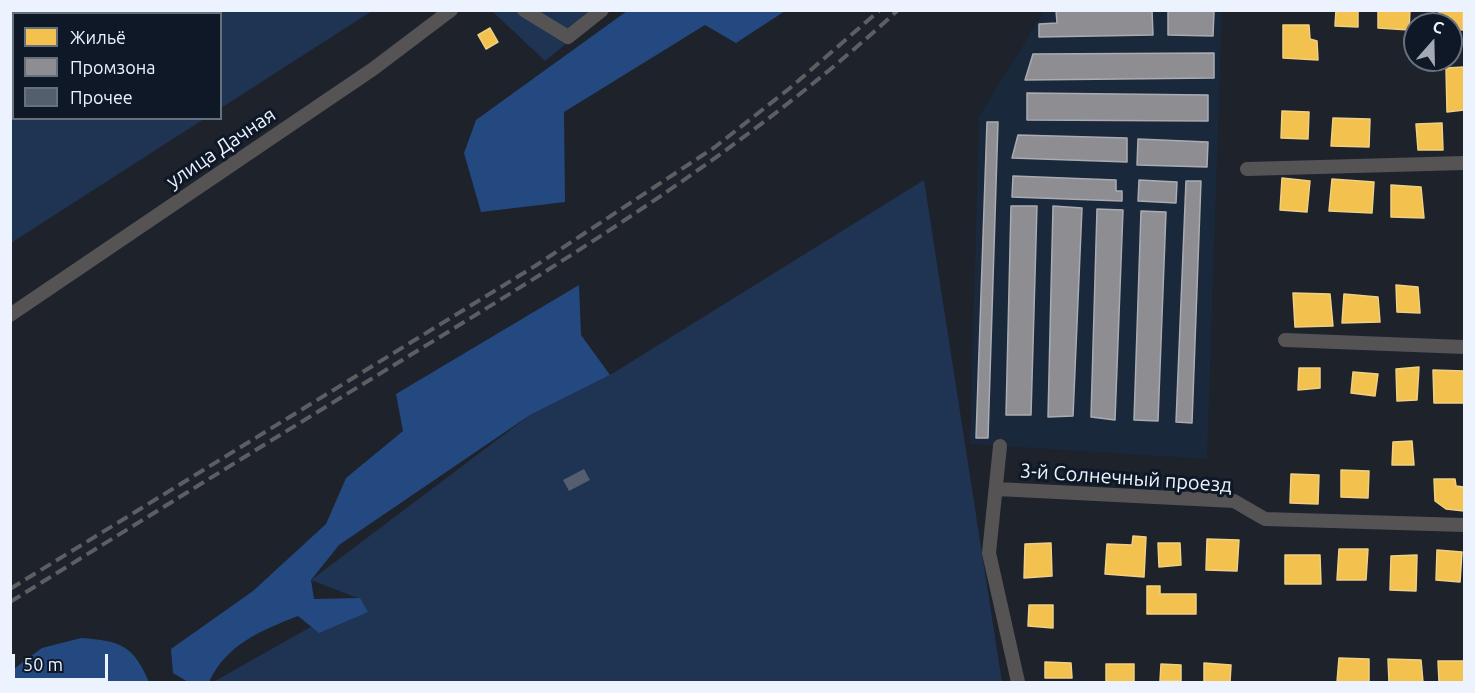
<!DOCTYPE html>
<html>
<head>
<meta charset="utf-8">
<style>
	body { margin:0 }
	#map { position:relative; width:1475px; height:693px; overflow:hidden; background:#1d222b; font-family:Ubuntu,sans-serif }
	canvas { display:block }
	.frame { position:absolute; inset:0; border:12px solid #ecf3fe; pointer-events:none }
	.legend { position:absolute; left:12px; top:12px; width:210px; height:108px; box-sizing:border-box; background:#0e1827; border:2px solid #67707d; margin:0; padding:8px 10px; list-style:none; font-size:18px; color:#ecf3fe }
	.legend li { display:flex; align-items:center; gap:12px; height:30px }
	.legend b { width:30px; border:2px solid #67707d }
	.north { position:absolute; left:1403px; top:12px; width:60px; height:60px; box-sizing:border-box; background:#0e1827; border:2px solid #67707d; border-radius:50%; rotate:20deg; font-size:16px; font-weight:700; line-height:24px; text-align:center; color:#ecf3fe }
	.north::after { content:''; display:block; margin:auto; width:21px; height:27px; background:#a4aab4; clip-path:polygon(50% 0,100% 100%,50% 72%,0 100%) }
	.scale { position:absolute; left:12px; top:654px; width:96px; height:27px; box-sizing:border-box; border:3px solid #ecf3fe; border-top:0; padding-left:8px; font-size:18px; line-height:21px; white-space:nowrap; color:#ecf3fe; -webkit-text-stroke:4px #0e1827; paint-order:stroke }
</style>
</head>
<body>
<div id="map">
<canvas width="1475" height="693"></canvas>
<div class="frame"></div>
<ul class="legend">
<li><b style="height:16px;background:#f2c14e"></b>Жильё</li>
<li><b style="height:16px;background:#8d8d92"></b>Промзона</li>
<li><b style="height:16px;background:#535e6f"></b>Прочее</li>
</ul>
<div class="north">С</div>
<div class="scale">50 m</div>
</div>
<script>
const context = document.querySelector('canvas').getContext('2d');
context.lineJoin = 'round';
function fillPath(path, color) {
  context.fillStyle = color;
  context.fill(path, 'evenodd');
}
function trace(path, color, width, dash) {
  context.strokeStyle = color;
  context.lineWidth = width;
  context.lineCap = dash ? 'butt' : 'round';
  context.setLineDash(dash || []);
  context.stroke(path);
}
function drawText(font, color, halo, rows, align = 'center') {
  context.font = font + ' Ubuntu,sans-serif';
  context.lineWidth = 6;
  context.setLineDash([]);
  context.textBaseline = 'middle';
  context.strokeStyle = halo;
  context.fillStyle = color;
  for (const [text, x, y, turn = 0] of rows) {
    context.save();
    context.translate(x, y);
    context.rotate((+turn || 0) * Math.PI / 180);
    context.textAlign = isNaN(turn) ? turn : align;
    if (halo) context.strokeText(text, 0, 0);
    context.fillText(text, 0, 0);
    context.restore();
  }
}
const built = new Path2D(`
	M1044 11H1222L1207 459 970 444 979 116Z`);
const green = new Path2D(`
	M11 10H372V11L221 108 220 14H14V118L204 119 11 243Z
	M492 11H606L545 61Z
	M924 180 1002 682 215 681 360 599 311 580 530 415 610 375Z`);
const forest = new Path2D(`
	M627 11H785L736 43 705 25 564 112 565 202 481 212 464 153 476 120Z
	M579 285 581 335 610 375 530 415 383 515 339 545 311 580 314 599 360 598 368 612 319 633 298 616C260 631 227 644 209 682H188L173 673 171 649 253 591 326 524 346 478 403 431 396 394Z
	M81 638C121 641 133 645 149 682H11V671L42 648Z`);
const homes = new Path2D(`
	M1336 10H1358V27L1335 26Z
	M1378 10H1410L1409 30 1378 28Z
	M1439 10H1463V30L1451 29V24H1438Z
	M1283 25H1309L1310 39 1317 41 1318 60 1283 58Z
	M490 28 498 42 486 49 478 35Z
	M1464 67V110L1447 112 1446 68Z
	M1282 111 1309 112 1308 139 1281 138Z
	M1333 118 1370 119 1369 147 1331 146Z
	M1442 123 1443 150H1418L1416 124Z
	M1282 178 1310 181 1307 212 1280 210Z
	M1332 179 1374 182 1372 213 1329 211Z
	M1391 185 1421 187 1424 218 1391 217Z
	M1396 285 1418 287 1420 313 1397 312Z
	M1293 293 1330 294 1333 326 1295 327Z
	M1344 294 1378 297 1380 322 1342 323Z
	M1419 367 1417 400 1397 401 1396 369Z
	M1299 368H1320V388L1298 390Z
	M1433 370 1464 371V403H1434Z
	M1353 372 1378 374 1375 396 1351 393Z
	M1412 441 1414 465H1392L1393 442Z
	M1341 470 1369 471 1368 498 1341 497Z
	M1291 474 1319 475 1318 504 1290 503Z
	M1434 479H1455L1456 486 1464 487V511L1446 509 1435 501Z
	M1133 536 1146 537 1144 577 1105 574 1107 544 1132 545Z
	M1207 539 1239 540 1237 571 1206 570Z
	M1051 543 1052 576 1024 578 1025 544Z
	M1158 543H1180L1181 565 1159 567Z
	M1339 549H1368L1366 580H1337Z
	M1437 550 1462 552 1460 582 1436 580Z
	M1285 555H1320L1321 584H1285Z
	M1417 555 1416 591 1390 590 1391 556Z
	M1147 586H1160V594H1196V614H1147Z
	M1029 605H1053V628L1028 626Z
	M1339 658 1369 659V682H1337Z
	M1388 659 1421 660 1423 682H1389Z
	M1438 661H1464V682H1439Z
	M1045 662 1071 663 1072 678H1045Z
	M1204 663 1231 665 1230 682H1204Z
	M1106 664H1134V682H1106Z
	M1161 664 1181 665V681H1160Z`);
const industry = new Path2D(`
	M1056 10H1152L1153 35 1039 37V24L1057 23Z
	M1168 10 1214 11 1213 36 1168 35Z
	M1214 53V78L1025 80 1033 54Z
	M1027 93 1208 95V121L1027 120Z
	M987 122H998L988 438H976Z
	M1018 135 1127 138V162L1012 158Z
	M1138 139 1208 142 1207 167 1137 165Z
	M1013 176 1116 180V191H1122V201L1012 197Z
	M1139 180 1177 182 1176 203 1138 201Z
	M1186 181H1201L1192 423 1176 422Z
	M1011 206H1037L1031 415H1006Z
	M1053 206 1082 208 1073 416 1048 417Z
	M1097 209 1123 210 1115 420 1091 417Z
	M1141 211 1166 212 1158 421 1134 420Z`);
const building = new Path2D(`
	M584 469 590 480 569 491 563 480Z`);
const minor = new Path2D(`
	M524 10 568 37 602 10
	M1247 169 1464 163
	M10 315 373 69 451 10
	M1285 340 1464 347
	M1000 446 989 553 1018 682
	M997 489 1234 501 1265 519 1464 525`);
const rail = new Path2D(`
	M10 589 535 266 715 147 790 88 880 10
	M10 602C146 518 281 434 417 351 585 248 752 145 898 10`);
const streetNames = [
	["улица Дачная",221,148,-34],
	["3-й Солнечный проезд",1126,478,4]
];
fillPath(built, '#1a283b');
fillPath(green, '#1f3352');
fillPath(forest, '#244980');
fillPath(homes, '#f2c14e');
trace(homes, '#f0d083', 1.5);
fillPath(industry, '#8d8d92');
trace(industry, '#aaacb2', 1.5);
fillPath(building, '#535e6f');
trace(minor, '#555354', 14);
trace(rail, '#5d5e61', 4, [12, 6]);
drawText('20px', '#ecf3fe', '#0e1827', streetNames);
</script>
</body>
</html>
